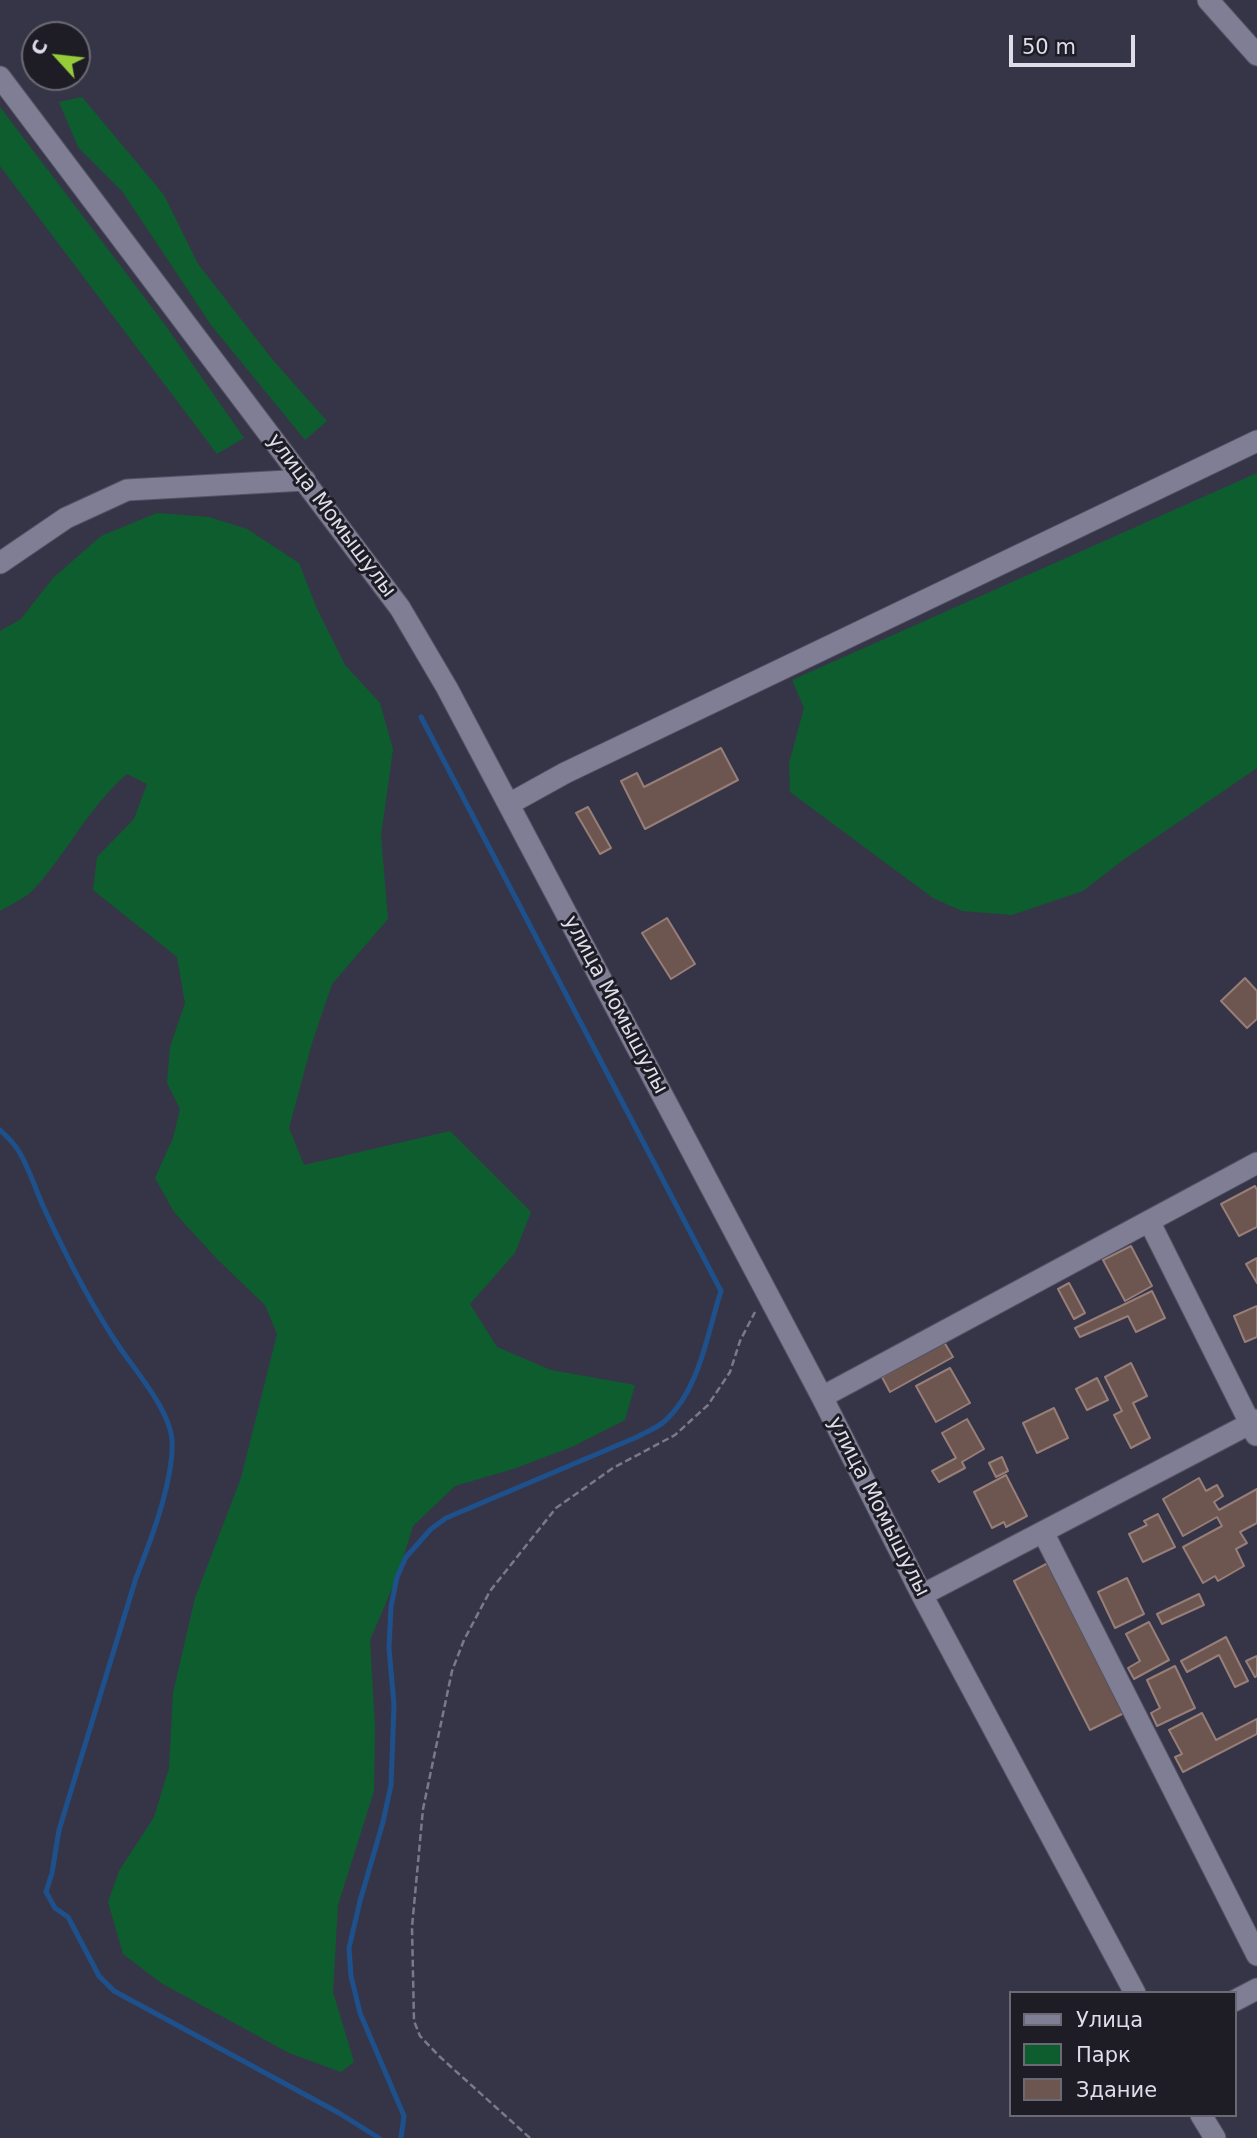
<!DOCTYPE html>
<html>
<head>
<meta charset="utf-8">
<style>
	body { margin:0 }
	#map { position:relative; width:1257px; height:2138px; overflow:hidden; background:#363548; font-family:"DejaVu Sans",sans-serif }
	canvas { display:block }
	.legend { position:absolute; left:1009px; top:1991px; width:228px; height:126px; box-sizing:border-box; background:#1e1d26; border:2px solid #6b6a74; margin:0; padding:9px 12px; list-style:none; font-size:21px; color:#dedde9 }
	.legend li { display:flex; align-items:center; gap:14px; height:35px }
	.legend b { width:35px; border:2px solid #6b6a74 }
	.north { position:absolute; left:21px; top:21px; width:70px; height:70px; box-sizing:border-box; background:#1e1d26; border:2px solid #6b6a74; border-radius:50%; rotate:297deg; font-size:19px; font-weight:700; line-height:28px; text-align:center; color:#dedde9 }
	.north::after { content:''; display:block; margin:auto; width:24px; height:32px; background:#96cc3a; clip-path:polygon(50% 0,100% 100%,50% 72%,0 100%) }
	.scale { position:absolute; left:1009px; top:35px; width:126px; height:32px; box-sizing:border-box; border:4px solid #dedde9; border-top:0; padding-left:9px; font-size:21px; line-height:24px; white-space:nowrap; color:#dedde9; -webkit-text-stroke:5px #1e1d26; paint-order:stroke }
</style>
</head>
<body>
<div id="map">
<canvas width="1257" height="2138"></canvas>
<ul class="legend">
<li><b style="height:9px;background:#7f7e94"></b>Улица</li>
<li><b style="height:19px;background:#0e5d2e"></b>Парк</li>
<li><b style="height:19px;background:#6d5650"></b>Здание</li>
</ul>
<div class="north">С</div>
<div class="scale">50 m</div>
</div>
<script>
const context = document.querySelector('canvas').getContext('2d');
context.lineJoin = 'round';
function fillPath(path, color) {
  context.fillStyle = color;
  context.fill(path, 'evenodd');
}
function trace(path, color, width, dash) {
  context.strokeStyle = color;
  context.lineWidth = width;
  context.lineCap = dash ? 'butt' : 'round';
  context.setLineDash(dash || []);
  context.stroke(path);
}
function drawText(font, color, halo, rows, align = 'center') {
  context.font = font + ' "DejaVu Sans",sans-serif';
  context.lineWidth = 6;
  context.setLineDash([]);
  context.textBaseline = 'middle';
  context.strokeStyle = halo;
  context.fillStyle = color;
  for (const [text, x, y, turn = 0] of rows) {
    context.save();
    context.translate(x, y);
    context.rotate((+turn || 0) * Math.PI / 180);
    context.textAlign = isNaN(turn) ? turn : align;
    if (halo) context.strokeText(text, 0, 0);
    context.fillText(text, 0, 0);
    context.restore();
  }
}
const green = new Path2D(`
	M82 97 164 195 198 264 272 359 327 421 305 440 211 325 122 191 78 147 59 102Z
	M0 107 163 322 244 438 217 454 0 166Z
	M1257 473V768L1123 860 1083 891 1012 915 962 911 933 898 790 792 789 763 804 708 792 680Z
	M157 513 209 517 247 529 299 563 317 609 345 665 380 703 393 749 381 836 388 919 332 984 312 1043 289 1128 304 1165 450 1131 531 1212 515 1253 470 1304 497 1347 551 1370 635 1385 625 1420 574 1446 513 1469 455 1486 413 1526 397 1577 370 1640 375 1727 374 1791 338 1905 333 1992 354 2062 341 2072 289 2053 161 1983 123 1954 108 1902 119 1871 154 1817 169 1768 173 1693 195 1598 241 1478 277 1334 265 1305 217 1259 174 1212 155 1178 173 1138 180 1109 167 1083 170 1047 185 1003 177 957 93 890 97 857 134 819 147 784 127 774C88 807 67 854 32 891 23 899 10 905 0 911V631L21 619 53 578 101 536Z`);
const stream = new Path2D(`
	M0 1130C6 1136 13 1142 18 1150 29 1167 35 1189 44 1208 66 1256 90 1304 120 1348 136 1371 170 1411 172 1440 174 1480 151 1540 136 1578L59 1830 52 1873 46 1892 55 1908 68 1917 99 1976 114 1991 339 2113 379 2138
	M401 2138 404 2116 360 2013 351 1976 349 1948 360 1901 383 1822 391 1785 394 1705 389 1648 391 1607 397 1577 406 1557 431 1529 446 1518 637 1437C646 1432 657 1428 665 1421 700 1389 707 1334 721 1291L421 717`);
const building = new Path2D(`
	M721 748 738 780 645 829 621 781 637 773 644 787Z
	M588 807 611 848 600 854 576 813Z
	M667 918 695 964 671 979 642 933Z
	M1245 978 1257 991V1019L1247 1028 1221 1001Z
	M1255 1186 1257 1190V1227L1239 1236 1221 1204Z
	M1131 1246 1152 1286 1125 1301 1103 1260Z
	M1257 1258V1283L1246 1264Z
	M1069 1283 1085 1313 1074 1319 1058 1289Z
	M1152 1291 1165 1318 1136 1332 1128 1316 1080 1337 1075 1328Z
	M1257 1306V1337L1245 1342 1234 1316Z
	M944 1342 953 1357 890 1392 882 1377Z
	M1131 1363 1147 1396 1133 1403 1150 1438 1131 1448 1114 1415 1122 1411 1105 1377Z
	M950 1368 970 1403 936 1422 916 1386Z
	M1097 1378 1108 1400 1087 1410 1076 1389Z
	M1054 1408 1068 1438 1037 1453 1023 1423Z
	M967 1419 984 1449 962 1462 965 1468 939 1482 932 1471 956 1458 942 1433Z
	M1002 1457 1008 1471 996 1477 989 1463Z
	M1006 1475 1027 1516 1006 1527 1004 1522 992 1528 974 1492Z
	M1199 1478 1206 1491 1217 1485 1223 1496 1214 1502 1219 1510 1257 1489V1523L1240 1532 1247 1543 1236 1549 1244 1566 1218 1581 1215 1576 1203 1583 1183 1547 1222 1526 1217 1517 1183 1536 1163 1499Z
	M1158 1514 1175 1547 1143 1562 1129 1534 1147 1525 1144 1521Z
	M1048 1563 1124 1713 1090 1730 1014 1581Z
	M1127 1578 1144 1614 1115 1628 1098 1592Z
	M1199 1594 1204 1605 1162 1624 1157 1614Z
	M1149 1622 1169 1660 1134 1679 1128 1668 1140 1661 1126 1634Z
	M1226 1637 1248 1681 1235 1687 1219 1655 1187 1672 1181 1661Z
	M1257 1656V1676L1255 1677 1246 1661Z
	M1175 1666 1195 1708 1157 1726 1151 1713 1160 1708 1147 1680Z
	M1202 1713 1216 1740 1257 1719V1734L1183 1772 1175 1757 1182 1754 1169 1730Z`);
const path = new Path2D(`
	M530 2138 439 2056 420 2036 414 2021 412 1927 423 1809 452 1671 464 1640 490 1591 556 1508 613 1468 675 1435 708 1405 730 1372 740 1341 755 1312`);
const minor = new Path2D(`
	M1208 0 1257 55
	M0 77 400 608 447 688 822 1397 922 1595 1135 1993
	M0 563 66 518 127 490 305 480
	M509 804 565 773 1257 441
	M1149 1221 1256 1435
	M822 1397 1257 1163
	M1043 1532 1257 1955
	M922 1595 1257 1420
	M1234 2001 1257 1989
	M1201 2115 1215 2138`);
const streetNames = [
	["улица Момышулы",331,516,53],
	["улица Момышулы",615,1005,62],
	["улица Момышулы",878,1507,63]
];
fillPath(green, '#0e5d2e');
trace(stream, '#1e518c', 5);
fillPath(building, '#6d5650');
trace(building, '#977e78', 2);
trace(minor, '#545262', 23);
trace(path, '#7a7989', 2.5, [7, 3.5]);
trace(minor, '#7f7e94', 21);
drawText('21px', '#dedde9', '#1e1d26', streetNames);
</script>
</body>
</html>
